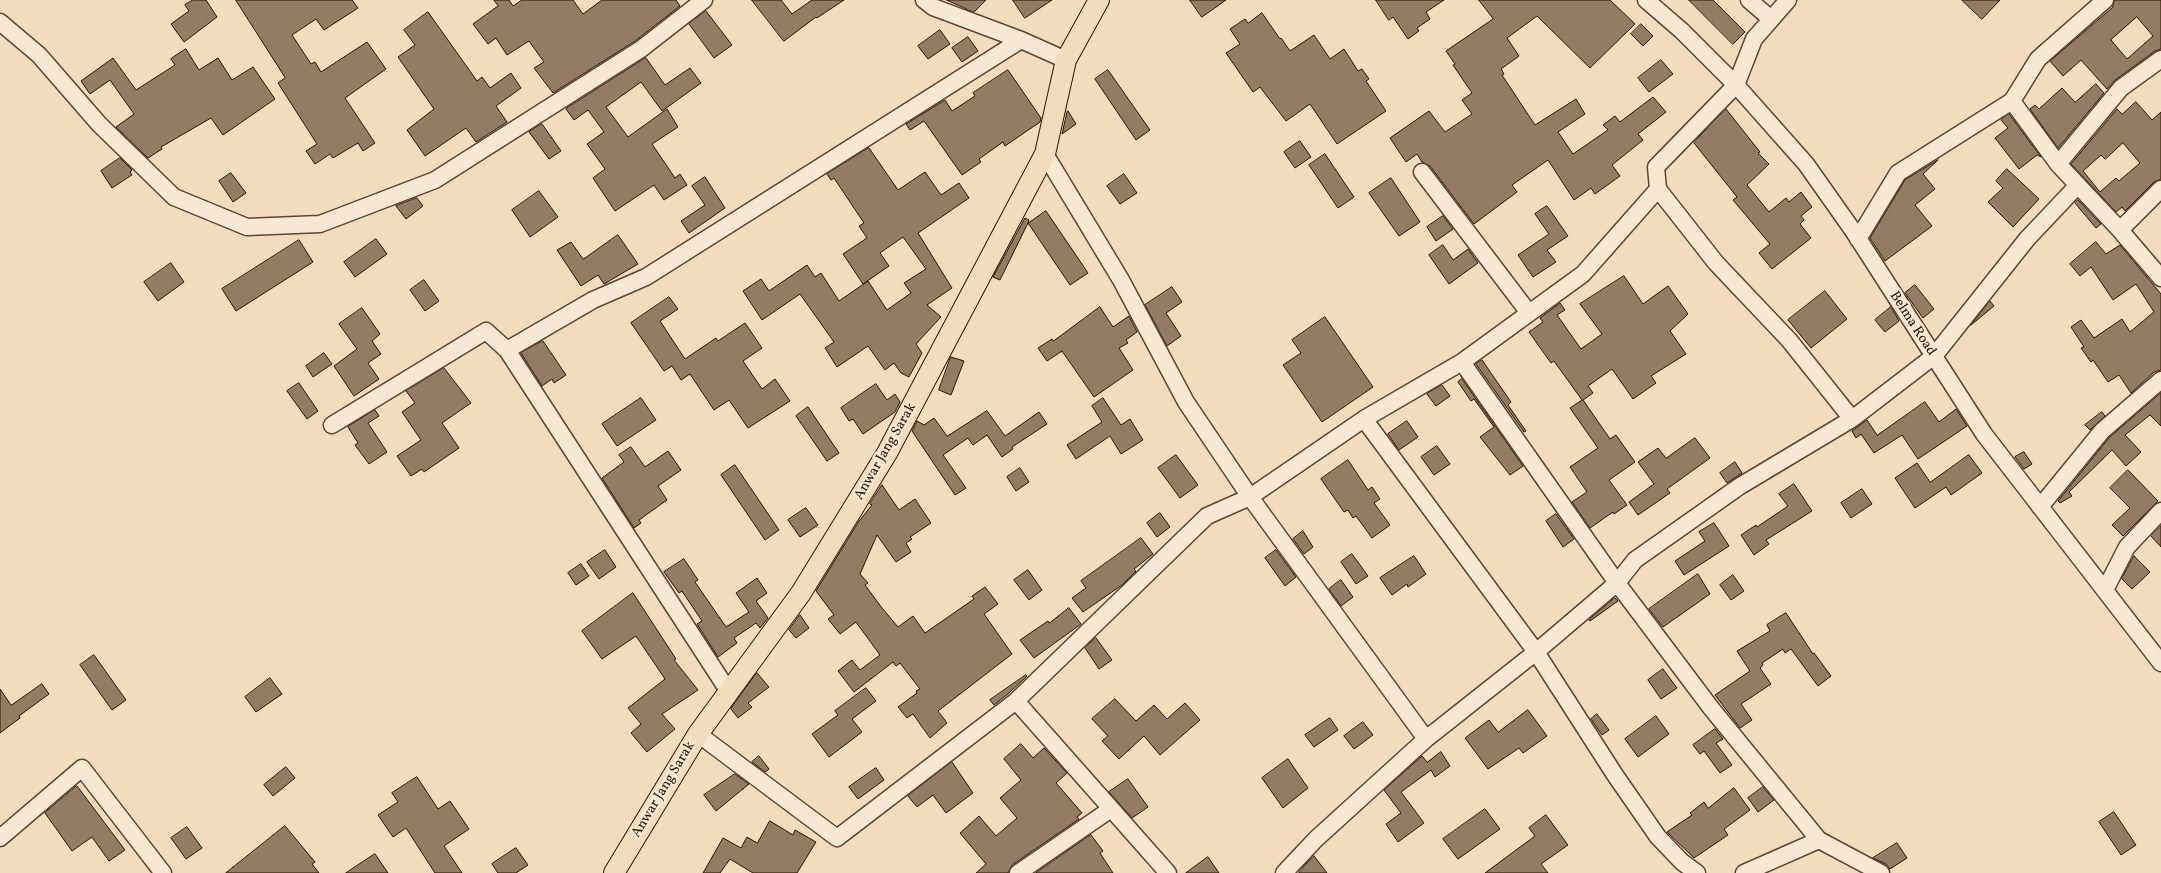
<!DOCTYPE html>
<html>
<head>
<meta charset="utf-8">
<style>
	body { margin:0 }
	canvas { display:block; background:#f3dcbb }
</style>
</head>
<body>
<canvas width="2161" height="873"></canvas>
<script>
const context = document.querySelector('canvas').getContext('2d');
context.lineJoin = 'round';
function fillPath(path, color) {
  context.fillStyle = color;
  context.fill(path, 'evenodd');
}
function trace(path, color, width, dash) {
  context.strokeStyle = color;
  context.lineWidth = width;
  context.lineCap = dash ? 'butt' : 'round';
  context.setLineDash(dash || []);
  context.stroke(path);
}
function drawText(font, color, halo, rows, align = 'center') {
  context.font = font + ' Vollkorn,serif';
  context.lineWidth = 5;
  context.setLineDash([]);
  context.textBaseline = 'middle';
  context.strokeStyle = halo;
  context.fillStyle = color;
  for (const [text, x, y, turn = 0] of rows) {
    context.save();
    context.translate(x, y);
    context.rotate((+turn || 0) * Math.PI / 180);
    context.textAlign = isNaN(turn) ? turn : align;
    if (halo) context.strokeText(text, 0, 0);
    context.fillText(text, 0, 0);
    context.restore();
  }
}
const building = new Path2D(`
	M193 0H206L217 17 184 42 171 24 189 11 185 5Z
	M236 0H352L358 8 324 30 316 19 292 35 311 64 315 62 321 72 367 42 386 69 345 98 375 143 363 151 358 143 333 158 330 154 315 164 306 151 317 144 278 83 285 78Z
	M494 0H509L513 6 522 0H573L583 14 602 0H676L680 6 635 41 553 93 534 68 544 62 529 41 507 55 496 38 488 44 473 24 498 6Z
	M752 0H781L792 14 812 0H844L817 18 816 17 784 41Z
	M947 0H986L974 12Z
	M1013 0H1052L1025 18Z
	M1190 0H1226L1202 17Z
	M1376 0H1444L1426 12 1430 19 1417 28 1419 31 1408 39 1393 17 1389 20Z
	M1479 0H1610L1635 24 1590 68 1537 16 1507 38 1519 56 1501 69 1504 74 1502 75 1535 125 1576 99 1585 114 1558 132 1573 154 1608 130 1603 125 1615 116 1620 122 1653 97 1666 112 1638 134 1643 140 1612 165 1620 176 1595 194 1591 188 1574 200 1548 160 1512 185 1517 192 1474 224 1430 166 1422 162 1417 154 1406 162 1390 138 1429 111 1445 132 1472 114 1462 100 1472 93 1453 65 1455 64 1446 51 1493 19Z
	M1689 0H1713L1745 32 1733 44Z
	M1962 0H2000L1982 19Z
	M2115 0H2161V49L2155 51 2115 80 2107 89 2081 60 2063 76 2050 61 2112 8ZM2137 17 2153 36 2127 59 2111 40Z
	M706 11 732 45 714 58 689 24Z
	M428 12 477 81 482 77 490 88 511 73 521 88 496 106 507 122 476 142 466 128 425 156 407 130 434 109 398 57 415 45 404 30Z
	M1262 13 1280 39 1281 38 1290 51 1314 35 1330 59 1344 49 1358 71 1362 69 1369 79 1366 81 1386 111 1337 144 1310 104 1286 121 1260 87 1253 92 1226 53 1240 44 1230 29 1245 19 1248 23Z
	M1641 24 1653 36 1643 46 1631 34Z
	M940 30 950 44 928 59 918 46Z
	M968 37 978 51 962 62 952 48Z
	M186 49 199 70 218 58 232 80 253 67 275 99 223 135 211 118 161 147 162 149 148 158 116 127 134 114 110 80 90 94 81 81 113 58 136 90 175 65 171 59Z
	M646 58 665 85 690 68 701 83 662 111 641 82 606 107 628 137 667 109 678 127 652 144 675 178 680 174 687 185 664 200 654 185 615 211 593 178 605 169 587 144 604 132 588 110 574 120 566 109Z
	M1661 60 1673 74 1649 92 1638 78Z
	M1008 70 1041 118 1040 122 1005 146 1003 142 979 159 981 162 962 175 924 121 910 130 906 124 945 100 952 111 975 96 973 93Z
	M1108 70 1150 130 1136 140 1095 79Z
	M2096 84 2104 93 2058 148 2030 109 2035 105 2039 109 2062 88 2075 102Z
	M2136 102 2152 120 2161 112V179L2154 182 2125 211 2122 207 2116 212 2071 164 2117 109 2122 114ZM2123 143 2140 163 2119 181 2116 178 2100 192 2083 171 2101 155 2105 159Z
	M1726 109 1760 152 1758 153 1769 164 1747 185 1769 212 1786 198 1789 202 1801 192 1812 207 1801 216 1804 220 1800 224 1811 238 1772 269 1759 253 1770 244 1733 200 1737 197 1694 143Z
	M1068 111 1076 124 1062 134 1067 112Z
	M2009 114 2041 157 2037 155 2019 169 1995 138 2008 128 2001 120Z
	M542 124 561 151 549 159 529 132Z
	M1300 141 1311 157 1295 168 1284 152Z
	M869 148 898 190 925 172 941 195 959 183 969 198 918 233 952 288 927 305 941 317 916 344 922 353 909 377 901 373 894 363 885 370 868 346 837 367 825 348 834 342 800 294 762 320 743 291 761 279 769 291 807 265 815 277 821 273 839 301 868 281 887 310 911 293 904 283 926 269 903 237 880 253 889 266 863 284 843 254 867 238 859 226 864 223 834 178 831 180 827 174Z
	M1325 154 1354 197 1338 208 1309 165Z
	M120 158 132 170 130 172 132 175 112 188 101 171Z
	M1938 160 1923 174 1935 189 1915 205 1932 226 1885 261 1870 238 1905 180Z
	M2007 169 2039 199 2013 227 1988 202 2003 188 1996 181Z
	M231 173 246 193 233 202 219 181Z
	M1124 174 1137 193 1120 204 1107 186Z
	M705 177 725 208 689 233 681 221 705 205 692 186Z
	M1391 178 1420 222 1399 236 1369 193Z
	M539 191 558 217 530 237 512 210Z
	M417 198 423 206 406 219 396 206Z
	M2078 200 2101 224 2096 228 2075 203Z
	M1547 206 1568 236 1547 250 1556 262 1533 277 1518 255 1549 234 1535 214Z
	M1046 211 1088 273 1070 285 1028 223 1000 280 993 277 1025 218 1029 220 1028 223Z
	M1443 216 1453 229 1436 241 1427 227Z
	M618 235 638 264 604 284 598 275 581 286 557 250 571 242 583 259Z
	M376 239 387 254 355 277 344 262Z
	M299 240 313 262 236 311 222 289Z
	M2096 242 2106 254 2120 245 2161 294V370L2154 372 2131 393 2119 375 2108 382 2093 360 2091 362 2081 348 2084 347 2071 327 2081 320 2094 338 2122 319 2130 332 2154 312 2136 284 2113 300 2091 267 2080 276 2070 264Z
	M1443 245 1453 260 1468 249 1478 263 1449 284 1429 255Z
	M171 263 184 282 158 301 144 282Z
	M1624 276 1643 304 1668 286 1688 314 1670 331 1686 354 1651 376 1656 383 1633 399 1612 369 1588 386 1593 393 1583 400 1610 439 1616 435 1635 462 1609 480 1627 505 1614 514 1613 512 1590 528 1572 502 1587 492 1570 467 1598 448 1570 408 1582 400 1554 361 1551 363 1529 332 1543 322 1540 318 1560 303 1565 310 1557 315 1581 349 1602 334 1580 304Z
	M424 280 439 301 425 311 410 290Z
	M1915 285 1934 309 1923 318 1905 293Z
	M1172 287 1182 302 1166 313 1181 336 1167 346 1145 305Z
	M1825 291 1847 319 1811 348 1788 320Z
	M669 297 678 309 660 321 685 359 716 338 718 341 745 323 762 348 743 361 762 389 775 379 790 401 748 428 729 400 714 410 690 374 681 380 672 366 664 371 631 323Z
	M1990 301 1994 306 1971 325Z
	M1100 307 1113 327 1129 316 1137 332 1126 340 1128 343 1119 348 1133 370 1094 397 1062 351 1047 361 1038 348 1052 339 1053 341Z
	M1891 307 1899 321 1885 332 1875 320Z
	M362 308 380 334 372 341 381 354 368 363 379 379 354 396 334 366 357 349 339 324Z
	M1325 317 1373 387 1322 422 1283 365 1301 353 1292 340Z
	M543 341 566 375 554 383 552 379 542 386 521 353Z
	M324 353 332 364 313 377 306 366Z
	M951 357 964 361 951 395 939 390Z
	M1482 360 1511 402 1508 405 1526 431 1524 432 1476 364Z
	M444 368 471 403 442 423 459 448 424 472 422 469 411 476 397 456 421 440 402 412 415 403 406 391Z
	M1462 379 1523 466 1510 475 1480 437 1494 427 1474 399 1471 401 1458 382Z
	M299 383 318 411 307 419 287 391Z
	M876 384 887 400 895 394 900 402 895 412 863 434 853 419 849 421 841 408Z
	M1442 385 1450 396 1436 406 1427 394Z
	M2161 393V426L2150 415 2125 435 2141 452 2126 466 2112 450 2069 492 2072 496 2060 503 2058 501 2109 438Z
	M641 398 656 420 617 446 602 424Z
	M1103 398 1121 425 1130 419 1143 440 1121 454 1110 436 1076 459 1067 445 1102 422 1092 406Z
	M1925 402 1939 422 1956 409 1967 426 1918 459 1902 435 1874 453 1861 434 1856 438 1852 431 1867 420 1877 435Z
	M808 407 839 453 827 461 796 416Z
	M375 410 379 416 368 423 387 452 369 464 355 445 358 443 348 427Z
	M987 411 1005 436 1039 412 1047 424 1012 447 1013 449 1002 457 987 435 973 445 968 438 943 455 966 488 955 495 912 431 917 421 924 425 934 418 947 436Z
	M2102 412 2105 416 2090 430 2085 425Z
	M1407 421 1418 437 1399 450 1388 434Z
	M1695 438 1710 458 1667 489 1670 493 1638 515 1629 502 1654 484 1638 462 1658 448 1666 458Z
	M1437 446 1450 464 1434 475 1421 457Z
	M631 447 645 467 668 451 681 470 658 486 667 500 639 520 641 523 634 528 602 478 624 462 619 455Z
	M2024 452 2032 464 2024 469 2015 457Z
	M1176 455 1198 485 1180 498 1158 468Z
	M1969 455 1982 473 1951 495 1946 487 1915 508 1895 478 1917 463 1930 482Z
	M1348 460 1368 490 1372 487 1380 499 1374 503 1390 525 1372 538 1356 516 1353 518 1348 510 1344 512 1321 479Z
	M1735 462 1742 473 1727 483 1720 473Z
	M735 465 779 530 765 540 721 475Z
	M1020 468 1029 482 1016 491 1007 477Z
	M2128 470 2158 501 2123 536 2112 525 2130 508 2110 488Z
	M1794 484 1812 511 1766 540 1769 544 1754 555 1741 535 1756 525 1757 527 1788 506 1779 494Z
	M882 485 899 510 915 499 931 523 910 537 912 539 906 543 911 552 896 562 877 535 860 574 868 583 865 585 882 608 898 627 913 616 925 633 974 599 972 596 985 587 998 604 984 614 1012 654 938 711 947 723 930 738 913 714 907 718 898 707 917 693 916 691 920 689 900 663 896 666 893 662 854 692 838 671 852 660 860 670 880 655 856 622 840 634 828 619 834 615 816 591 859 521 872 505 870 504Z
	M1862 489 1872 504 1851 518 1841 503Z
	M806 508 818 525 800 537 788 520Z
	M1160 513 1170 527 1157 537 1147 523Z
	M1556 514 1574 539 1563 547 1546 521Z
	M1714 523 1729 546 1684 575 1675 561 1705 541 1699 532Z
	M2161 526V547L2151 536Z
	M1303 531 1313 547 1304 554 1293 539Z
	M1141 538 1153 554 1134 569 1136 571 1122 585 1083 612 1072 598 1086 588 1081 581Z
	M605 550 616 567 599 579 587 562Z
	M1276 550 1296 577 1285 586 1265 558Z
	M1352 554 1368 576 1356 584 1341 562Z
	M1414 556 1426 574 1408 587 1407 584 1392 595 1380 578Z
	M2134 556 2150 572 2132 589 2122 579Z
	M684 559 698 580 695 582 726 627 749 612 736 593 757 578 767 593 756 601 768 618 760 628 756 623 734 638 737 643 718 657 697 624 702 621 682 591 679 593 664 572Z
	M581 564 589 576 576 585 568 573Z
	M1028 570 1042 590 1029 600 1014 580Z
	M1698 574 1710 594 1663 627 1649 609Z
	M1733 575 1744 591 1731 600 1720 585Z
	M1341 580 1353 597 1341 606 1329 589Z
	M633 593 676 659 674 660 698 690 662 714 675 729 647 752 631 733 641 724 628 708 665 679 636 636 602 659 582 631Z
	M1615 598 1618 601 1590 621 1589 620Z
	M1069 608 1081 624 1034 658 1020 640 1048 621 1049 623Z
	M1786 613 1813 654 1814 653 1831 676 1818 686 1791 649 1785 653 1783 649 1762 663 1763 665 1760 668 1771 684 1741 704 1752 720 1740 728 1715 695 1750 671 1737 651 1770 631 1767 625Z
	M800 615 809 628 796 638 789 630Z
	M1096 638 1112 660 1099 669 1085 648Z
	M94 655 126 700 112 710 80 665Z
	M1663 669 1677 688 1661 699 1648 680Z
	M757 673 769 687 748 703 752 707 738 718 731 709Z
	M1026 675 1027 676 1009 693 994 705 990 700Z
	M270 678 282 694 256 712 245 697Z
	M42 684 49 694 19 716 20 718 0 733V689L11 705Z
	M866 688 876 701 852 719 862 732 829 757 812 734 838 715 835 711Z
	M1115 699 1136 721 1154 705 1167 719 1185 703 1200 720 1160 755 1144 736 1119 759 1102 741 1108 736 1092 719Z
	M1528 710 1547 736 1523 753 1519 748 1488 769 1465 738 1489 720 1498 732Z
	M1597 714 1609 730 1602 735 1591 719Z
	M1656 716 1669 734 1638 757 1625 739Z
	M1330 718 1338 730 1314 747 1305 735Z
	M1363 722 1373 735 1354 749 1344 736Z
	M1715 729 1723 739 1716 743 1732 765 1720 773 1704 751 1700 754 1693 745Z
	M1021 744 1033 758 1044 748 1067 773 1056 783 1082 813 1077 817 1079 819 1012 865 1008 873H976L986 864 960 833 979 816 996 836 1017 818 1000 798 1021 780 1004 759Z
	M1441 752 1450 766 1435 777 1431 770 1401 792 1424 823 1398 842 1386 824 1401 813 1384 790 1422 756 1427 762Z
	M759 756 769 769 765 772 752 762Z
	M1288 759 1308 788 1283 808 1262 778Z
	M952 762 973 793 946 813 933 795 917 807 908 796Z
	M286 767 295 778 273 796 264 785Z
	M876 768 884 780 858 799 849 787Z
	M735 774 749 784 716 811 704 795Z
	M417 777 438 809 450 801 469 829 444 846 462 873H435L406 828 393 837 378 815 398 802 392 793Z
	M1128 779 1148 807 1132 818 1109 792Z
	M77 786 125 850 109 861 92 837 72 851 45 813Z
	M1763 787 1774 800 1758 812 1748 798Z
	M1734 788 1750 810 1724 829 1728 835 1694 858 1667 832 1692 815 1690 813 1704 802 1708 808Z
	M1485 809 1500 829 1458 859 1443 839Z
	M2114 812 2136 845 2121 855 2099 822Z
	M1546 815 1568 845 1541 864 1548 873H1485L1535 836 1529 828Z
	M770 821 793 835 795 830 816 842 797 873H753L730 859 720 873H703L723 838 741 848 747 837 757 843Z
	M285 826 315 862 312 864 319 873H226Z
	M187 827 202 848 186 859 171 838Z
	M1091 835 1103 851 1100 853 1113 873H1036Z
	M1897 843 1907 858 1890 869 1886 864 1873 858Z
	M516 848 528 865 516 873H498L492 864Z
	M375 854 388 873H346Z
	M1314 856 1327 873H1299V872Z
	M1208 857 1219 873H1186Z`);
const minor = new Path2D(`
	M924 0 933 7 1021 40 1066 60
	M1646 0 1682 31 1736 85 1806 164 1854 232 1984 434 2161 663
	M1749 0 1771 19
	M0 22 39 55 99 124 174 197 247 227 320 224 435 180 641 49 704 0
	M2012 101 2058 164 2120 230 2161 278
	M1045 154 1121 280 1186 402 1250 497 1426 739
	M2058 164 2121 88 2161 59
	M1422 172 1529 313
	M1658 189 1716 263 1789 340 1852 419
	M2120 230 2161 189
	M1858 239 1898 173 2012 101 2038 59 2105 0
	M507 350 729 692
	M1462 362 1617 583 1711 708 1819 840 1881 873
	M1364 419 1536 652 1615 775 1658 837 1682 862 1697 873
	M332 425 486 331 507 350 593 300 646 277 1021 40
	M2040 507 2102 431 2161 380
	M2105 590 2127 547 2161 511
	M1016 701 1168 873
	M698 734 837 838 1016 701 1207 516 1250 497 1364 419 1462 362 1583 274 1658 189 1656 167 1736 85 1754 39 1788 0
	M0 838 82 768 163 873
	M1018 873 1111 809
	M1284 873 1316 839 1426 739 1536 652 1617 583 1635 560 1740 486 1852 419 1934 356 2027 239 2078 185
	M1744 873 1819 840`);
const major = new Path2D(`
	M614 873 698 734 801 593 887 453 1045 154 1066 60 1099 0`);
const streetNames = [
	["Belma Road",1912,324,57],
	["Anwar Jang Sarak",886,452,-60],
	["Anwar Jang Sarak",664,790,-59]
];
fillPath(building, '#937c63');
trace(building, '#2b1304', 1);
trace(minor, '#5d4532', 19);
trace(major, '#2b1304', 22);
trace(minor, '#f7e8d3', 16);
trace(major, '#f3dcbb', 20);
drawText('14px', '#2b1304', '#f7e8d3', streetNames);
</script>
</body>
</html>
